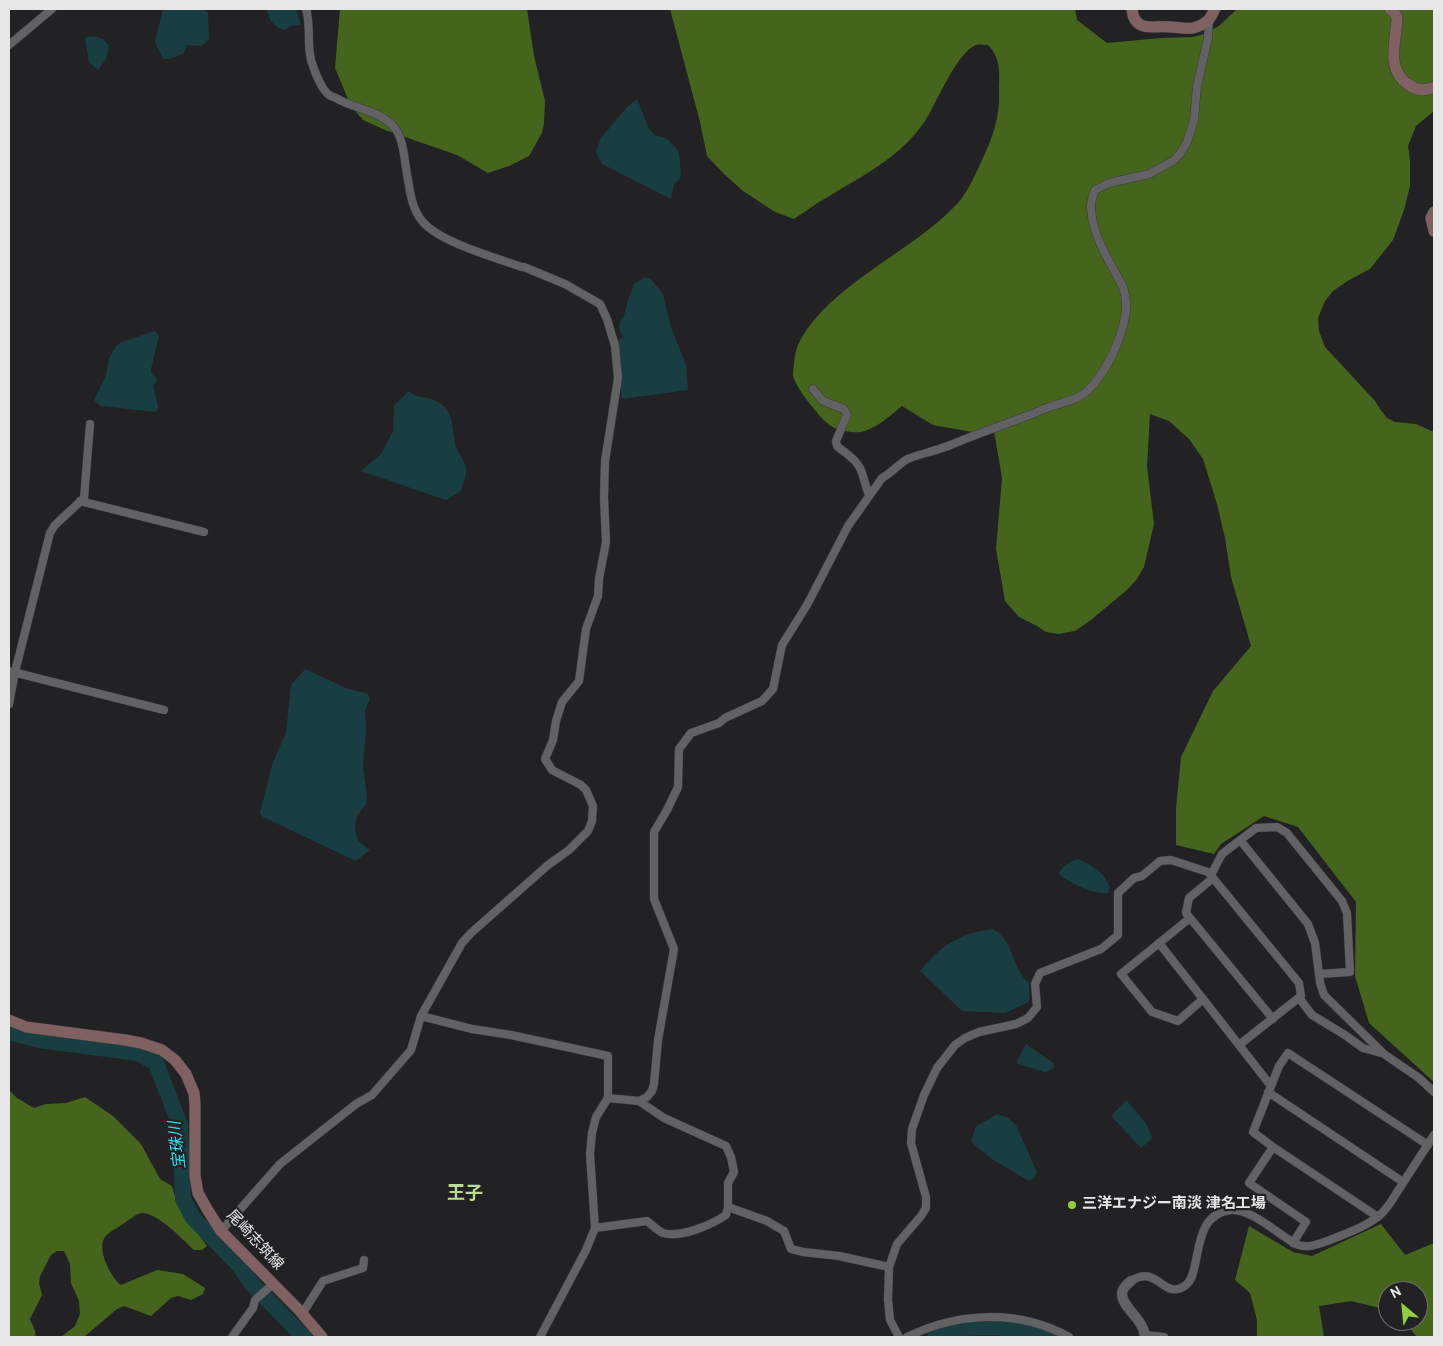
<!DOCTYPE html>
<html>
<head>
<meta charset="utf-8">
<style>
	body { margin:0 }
	#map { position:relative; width:1443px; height:1346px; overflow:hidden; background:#222124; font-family:Overpass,sans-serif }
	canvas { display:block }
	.frame { position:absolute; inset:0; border:10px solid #e7e7e8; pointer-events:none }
	.north { position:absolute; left:1378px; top:1281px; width:50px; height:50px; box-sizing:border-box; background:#222124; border:1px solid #717072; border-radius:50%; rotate:332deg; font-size:14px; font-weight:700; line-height:20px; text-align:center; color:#e7e7e8 }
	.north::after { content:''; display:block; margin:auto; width:18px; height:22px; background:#90cd41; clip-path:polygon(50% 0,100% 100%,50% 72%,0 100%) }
</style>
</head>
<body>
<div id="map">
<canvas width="1443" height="1346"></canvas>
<div class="frame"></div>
<div class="north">N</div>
</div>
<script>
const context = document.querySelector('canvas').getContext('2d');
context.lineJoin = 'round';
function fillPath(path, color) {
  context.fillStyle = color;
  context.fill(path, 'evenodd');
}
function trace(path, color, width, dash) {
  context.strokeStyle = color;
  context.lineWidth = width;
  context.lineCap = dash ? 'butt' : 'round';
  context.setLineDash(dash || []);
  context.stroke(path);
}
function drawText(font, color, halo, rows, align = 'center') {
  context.font = font + ' Overpass,"Noto Sans JP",sans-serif';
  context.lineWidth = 4.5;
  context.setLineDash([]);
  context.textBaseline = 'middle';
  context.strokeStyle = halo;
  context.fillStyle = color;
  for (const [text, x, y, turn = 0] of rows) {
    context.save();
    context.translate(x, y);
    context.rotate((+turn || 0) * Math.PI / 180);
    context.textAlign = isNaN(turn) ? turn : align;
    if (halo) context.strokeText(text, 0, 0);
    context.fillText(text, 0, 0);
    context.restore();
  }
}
const forest = new Path2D(`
	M340 9H527L534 56 545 101 544 123 542 133 529 156 509 166 488 173 457 155 385 130 363 120 351 106 335 68Z
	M670 9H1075L1077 20 1107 43 1161 38 1193 37 1204 34 1219 26 1237 9H1434V111L1416 126 1408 146 1410 161V186L1404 210 1393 240 1370 269 1349 280 1333 291 1325 301 1318 318 1319 331 1325 347 1375 401 1380 409 1387 418 1395 422 1416 424 1434 432V1082L1369 1023 1355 976 1356 902 1298 827 1264 816 1221 844 1214 854 1176 845V808L1181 757 1213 691 1251 646 1231 577 1225 538 1217 504 1203 459 1189 439 1169 421 1150 414 1147 466 1154 524 1144 567 1137 579 1128 589 1091 620 1075 631 1058 634 1046 632 1037 626 1019 617 1005 601 996 549 1002 478 994 431 972 432 933 425 902 406C890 416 877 428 861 432 852 433 839 431 831 426 822 421 794 386 793 375 793 369 795 351 798 345 826 287 908 254 953 208 967 195 974 177 982 160 992 139 1000 117 999 94 999 76 1002 59 988 45 984 45 980 44 976 45 957 52 936 104 925 121 901 157 862 176 826 198 815 204 805 212 794 219L775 212 743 191 724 174 707 156 700 122Z
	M9 1090 17 1098 34 1108 46 1104 66 1103 85 1097 113 1116 141 1144 160 1179 172 1186 177 1204 207 1246 202 1250H194C182 1239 161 1216 144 1213 138 1212 132 1218 127 1221 121 1226 110 1231 105 1237 96 1249 111 1278 121 1285L157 1270 183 1274 205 1288 203 1294 191 1300 178 1296 171 1298 151 1316 124 1306 117 1309 84 1337H61L75 1326 80 1314 79 1301 71 1283 70 1264 64 1251H57L51 1255 40 1276 39 1283 42 1295 30 1319 35 1331 36 1337H9Z
	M1381 1224 1405 1255 1434 1243V1337H1417L1404 1321H1418V1291H1388V1310L1351 1301 1319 1306 1324 1337H1257V1320L1250 1293 1235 1280 1249 1226 1293 1252 1312 1256Z`);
const water = new Path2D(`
	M163 9H198L206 11 208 13 209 40 201 46 187 45 183 54 169 59H163L155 42Z
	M267 9H296L301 25 291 26 285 30C273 27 269 20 267 9Z
	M94 36 103 39 109 46 106 59 98 70 89 62 85 37Z
	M637 99 649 129 655 135 667 139 676 148 679 154 681 174 679 180 674 184 671 199 602 164 596 152 601 138 627 107Z
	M645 277 651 279 663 294 671 327 686 365 688 390 622 399 617 353V341L623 337 619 328 620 321 624 316 627 303 634 284Z
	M155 331 159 336 151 369V373L158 380 153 386 158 406 157 412 101 406 94 400 106 375 109 358 116 346 122 342Z
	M409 391C417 399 429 396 438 402 456 412 451 432 456 447 459 456 467 462 466 472 466 478 462 485 461 491L446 500 361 471 381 454 393 431 394 405Z
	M305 669 348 689 367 693 370 699 365 711 366 731 363 765 367 797 366 804 357 816 355 829 358 841 370 850 356 861 263 817 260 813 273 762 286 733 291 685Z
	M1078 859C1093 866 1103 871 1110 887L1108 893C1095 895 1070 883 1060 875L1059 873C1063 866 1070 861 1078 859Z
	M992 929C1013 937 1012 970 1029 983V1002L1005 1013 962 1011 920 971C942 945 958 934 992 929Z
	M1026 1044 1052 1062 1055 1066C1052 1070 1048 1072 1044 1072L1016 1063Z
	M1126 1101H1127L1145 1122 1152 1136 1151 1140 1141 1148 1113 1118 1112 1115Z
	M998 1114 1008 1118 1016 1125 1037 1172 1035 1177 1029 1181 992 1159 971 1142 976 1126Z`);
const river = new Path2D(`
	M9 1032 39 1040 138 1053 156 1063 180 1125 183 1199 193 1218 239 1265 251 1283 304 1337
	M935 1337 961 1328 994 1327 1027 1330 1051 1337`);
const minor = new Path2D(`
	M9 45 52 9
	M813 389 823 401 844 409 847 415 836 441 837 446C845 453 855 458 860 468 864 476 865 486 869 495
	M80 501 204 532
	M9 671 164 710
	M9 704 15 672 50 533 55 525 84 498 90 424
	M1240 840 1308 924 1315 943 1319 974
	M1211 875 1222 854 1256 828 1277 827 1287 833 1342 901 1347 913 1350 972 1319 974 1320 983 1324 995 1384 1054 1419 1078 1434 1092
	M1190 918 1273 1019
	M1159 943 1203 999
	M1299 998 1312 1015 1345 1035 1363 1048 1381 1053
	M421 1016 472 1029 511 1035 608 1056V1098L596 1117 592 1133 590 1154 595 1228 586 1250 540 1337
	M1239 1045 1271 1086
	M1268 1092 1403 1182
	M608 1098 639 1101 647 1097 652 1091 654 1084 658 1040 674 949 654 899V832L667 810 678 787 679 749 691 733 719 723 725 718 762 701 773 689 782 645 807 605 848 526 882 478C892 473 901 461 910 458 924 453 939 450 953 444 976 434 1001 426 1024 417 1033 414 1041 410 1049 407 1062 403 1077 400 1087 391 1105 375 1121 340 1125 317 1127 307 1126 296 1123 287 1110 262 1091 234 1091 206 1091 200 1093 195 1095 190L1109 183 1149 174 1173 161 1180 154 1187 142 1194 120 1197 86 1208 38 1209 20
	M1273 1147 1378 1217
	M728 1207 767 1221 784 1231 791 1249 803 1252 839 1256 889 1267
	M595 1228 647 1221C652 1225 658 1231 663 1233 681 1238 711 1225 726 1215L728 1207V1183L734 1172 731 1157 726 1146 664 1118 639 1101
	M221 1231 280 1164 356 1104 372 1095 411 1050 421 1016 462 943 471 933 548 865 569 850 588 831 592 821 593 806 586 790 581 785 552 770 545 759 553 740 556 721 562 702 579 681 586 629 598 596 599 579 606 542 604 498 605 461 618 378 615 346 607 319 600 304 565 284 524 267H522C496 258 439 242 422 221 411 207 410 190 407 174 404 159 404 139 394 127 379 110 354 109 336 98 333 97 328 95 326 92 322 88 316 75 314 69 305 49 312 28 306 9
	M1293 1243 1306 1222 1249 1183 1273 1147 1253 1132 1279 1066 1288 1053 1428 1145
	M1131 1281C1158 1263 1163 1302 1186 1285 1192 1280 1193 1273 1195 1265 1200 1241 1202 1213 1231 1210 1250 1208 1278 1234 1294 1243 1306 1250 1319 1244 1330 1240 1347 1233 1368 1226 1381 1214 1389 1207 1395 1195 1401 1186 1412 1169 1423 1152 1434 1135
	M302 1314 323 1281 363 1268 364 1260
	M1145 1335 1164 1337
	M232 1337 253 1308 255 1300 273 1284
	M899 1337 890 1320 888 1300 889 1267 897 1244 921 1216 926 1208V1197L911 1143 912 1129 924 1095 937 1068 955 1045 965 1038 979 1032 1016 1024 1028 1018 1037 1007 1035 984 1040 973 1101 949 1118 935V893L1134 878 1142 876 1160 861 1171 860 1208 872 1213 878 1299 983 1301 996 1239 1045 1203 999 1178 1021 1152 1012 1121 974 1190 918 1186 913 1189 898 1213 878
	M907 1337C958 1312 1018 1309 1069 1337`);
const tertiary = new Path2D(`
	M1131 1281C1127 1284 1122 1288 1122 1294 1122 1308 1144 1319 1145 1337`);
const secondary = new Path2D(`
	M1132 9C1134 34 1156 25 1172 27 1187 28 1193 31 1206 22 1211 19 1212 13 1215 9
	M1390 9 1394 12 1397 17C1397 40 1384 69 1409 85 1418 91 1425 91 1434 87
	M1434 212 1431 218 1434 231
	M9 1020 26 1027 125 1040 141 1043 162 1050 175 1060 186 1074 194 1093 195 1104V1176L198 1193 207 1209 221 1231 299 1310 322 1337`);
const markers = [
	[1072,1205,5,"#90cd41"]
];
const poiNames = [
	["三洋エナジー南淡 津名工場",1082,1205]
];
const streetNames = [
	["尾崎志筑線",254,1241,47]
];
const waterNames = [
	["宝珠川",179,1145,-96]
];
const quarterNames = [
	["王子",465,1195]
];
fillPath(forest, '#45651d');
fillPath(water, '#193e42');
trace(river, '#193e42', 16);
trace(minor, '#3b3b3d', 9);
trace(tertiary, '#3b3b3d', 11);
trace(secondary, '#3b3b3d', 12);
trace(minor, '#626265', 8);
trace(tertiary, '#626265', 10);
trace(secondary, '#806162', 11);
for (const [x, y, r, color] of markers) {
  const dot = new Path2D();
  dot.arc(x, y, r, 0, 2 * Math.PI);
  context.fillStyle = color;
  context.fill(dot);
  trace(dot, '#222124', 2);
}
drawText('bold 15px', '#e7e7e8', '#222124', poiNames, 'left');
drawText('15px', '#e7e7e8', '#222124', streetNames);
drawText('italic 16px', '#24dfef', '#222124', waterNames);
drawText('bold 18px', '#b9dc96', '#222124', quarterNames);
</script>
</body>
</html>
